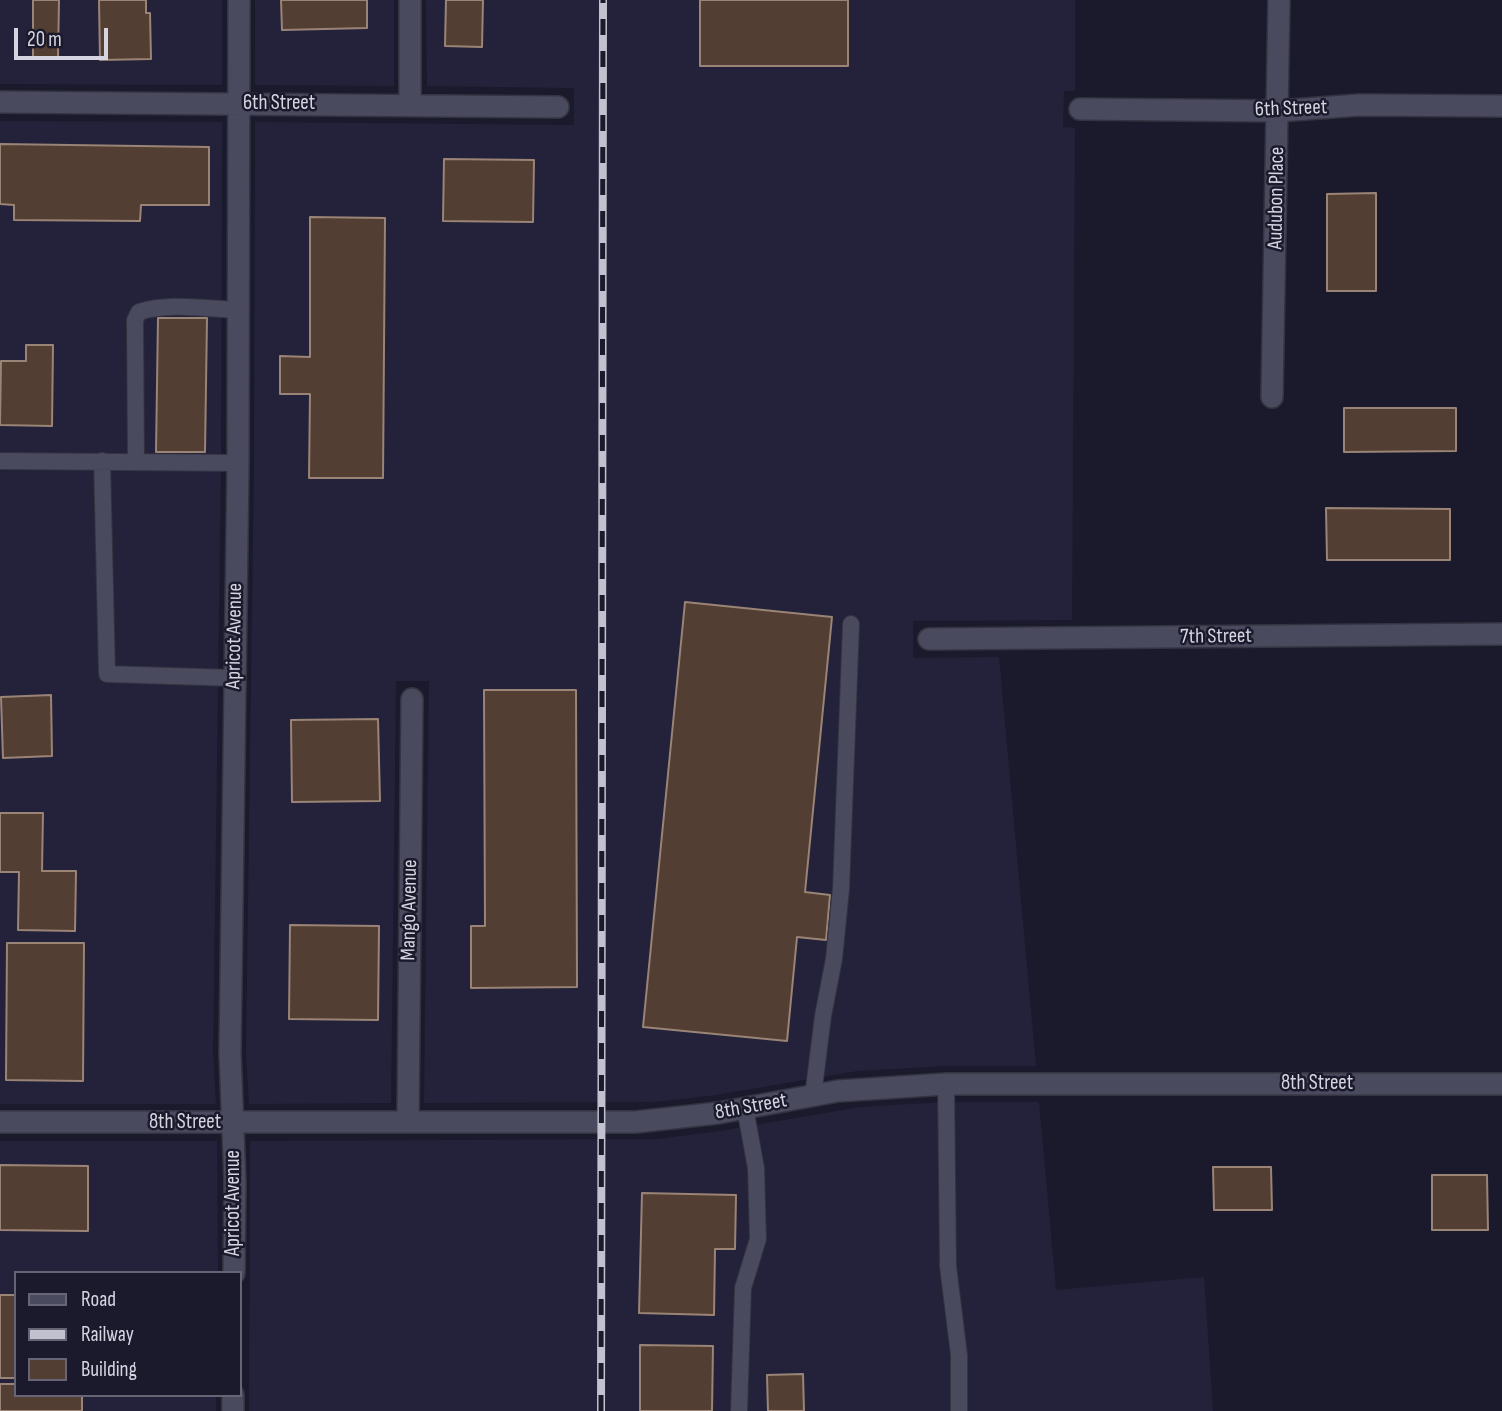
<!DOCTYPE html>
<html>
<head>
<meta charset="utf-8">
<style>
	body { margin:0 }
	#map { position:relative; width:1502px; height:1411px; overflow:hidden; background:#1b1a2c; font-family:"Sofia Sans Condensed",sans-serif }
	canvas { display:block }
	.legend { position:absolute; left:14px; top:1271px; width:228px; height:126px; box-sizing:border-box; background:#1b1a2c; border:2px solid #656575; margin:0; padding:9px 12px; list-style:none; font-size:21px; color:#d5d5e2 }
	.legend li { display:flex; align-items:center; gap:14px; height:35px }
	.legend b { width:35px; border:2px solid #656575 }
	.scale { position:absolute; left:14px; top:28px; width:94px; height:32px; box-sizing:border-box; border:4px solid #d5d5e2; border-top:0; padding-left:9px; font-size:21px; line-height:24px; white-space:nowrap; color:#d5d5e2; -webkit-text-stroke:5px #1b1a2c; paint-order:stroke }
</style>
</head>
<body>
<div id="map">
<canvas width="1502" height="1411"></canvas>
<ul class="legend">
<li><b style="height:9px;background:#4a4a5e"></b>Road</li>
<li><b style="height:9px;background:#c2c1cf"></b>Railway</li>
<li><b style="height:19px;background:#523e32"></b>Building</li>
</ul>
<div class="scale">20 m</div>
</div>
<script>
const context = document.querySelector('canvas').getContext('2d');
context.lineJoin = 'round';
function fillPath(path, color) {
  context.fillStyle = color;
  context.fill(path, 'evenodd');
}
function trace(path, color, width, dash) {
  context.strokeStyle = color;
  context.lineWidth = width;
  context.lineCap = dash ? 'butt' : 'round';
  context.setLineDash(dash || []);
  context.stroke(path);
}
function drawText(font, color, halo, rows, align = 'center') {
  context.font = font + ' "Sofia Sans Condensed",sans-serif';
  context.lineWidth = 5;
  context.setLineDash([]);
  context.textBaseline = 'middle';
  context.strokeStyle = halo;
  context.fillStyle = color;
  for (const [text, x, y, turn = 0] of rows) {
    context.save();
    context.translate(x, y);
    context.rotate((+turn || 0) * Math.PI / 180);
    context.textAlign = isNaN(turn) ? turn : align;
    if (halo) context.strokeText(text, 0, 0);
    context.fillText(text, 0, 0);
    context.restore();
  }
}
const built = new Path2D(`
	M0 0H222V85L0 84Z
	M255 0H394V86L255 85Z
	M426 0H1075V91H1064L1063 127 1075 128 1072 620 913 621V658L999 657 1036 1066H945L857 1071 716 1095 655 1102 424 1103 429 681H396L391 1103 249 1104 246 1053 254 463 255 122 574 125V88L427 86Z
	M0 121 222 122 221 463 213 1053 216 1104H0Z
	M946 1102H1039L1056 1290 1204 1277 1213 1411H249L250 1141 657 1139 720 1131 860 1107Z
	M0 1141H217L218 1273H16V1395H216V1411H0Z`);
const building = new Path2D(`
	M33 0H59L58 58H33Z
	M99 0H146V13H150L151 59 100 60Z
	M281 0H367V28L282 30Z
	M446 0H483L482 47 445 46Z
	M700 0H848V66H700Z
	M0 144 209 147V205H141L140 221 14 220V205L0 204Z
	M444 159 534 160 533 222 443 221Z
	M1376 193V291H1327V194Z
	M310 217 385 218 383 478H309L310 394H280V356L310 357Z
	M158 318H207L205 452H156Z
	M26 345H53L52 426 0 425 1 361H26Z
	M1344 408H1456V451L1344 452Z
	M1326 508 1450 509V560H1327Z
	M685 602 832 617 805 892 830 895 826 940 797 937 787 1041 643 1027Z
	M484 690H576L577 987 471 988V926H485Z
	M51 695 52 756 3 758 1 697Z
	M378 719 380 801 292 802 291 720Z
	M0 813H43L42 871H76L75 931 18 930 19 872H0Z
	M290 925 379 926 378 1020 289 1019Z
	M7 943H84L83 1081 6 1080Z
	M0 1165 88 1166V1231L0 1230Z
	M1213 1167H1271L1272 1210H1214Z
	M1432 1175H1487L1488 1230H1432Z
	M642 1193 736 1195 735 1249H715L714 1315 639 1313Z
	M0 1295H16V1378H0Z
	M640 1345 713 1346 712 1411H640Z
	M803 1374 804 1411H768L767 1375Z
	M0 1384H16V1395H82V1411H0Z`);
const lane = new Path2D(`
	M0 461 238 463
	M102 461 107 674 235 678
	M136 461 135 320 139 312C170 302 207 309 239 310
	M946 1084 948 1266 959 1355V1411
	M813 1096 823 1016 834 959 841 889 851 624
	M739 1411 743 1288 758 1239 756 1168 745 1108`);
const street = new Path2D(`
	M0 102 558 107
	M410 105V0
	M1080 109 1279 111 1359 105 1502 106
	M1272 397 1279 0
	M929 639 1502 634
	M408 1121 412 699
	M234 1273 235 1182 230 1053 238 463 239 0
	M233 1411V1395`);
const secondary = new Path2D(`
	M0 1122H636L718 1113 838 1091 946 1084H1502`);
const rail = new Path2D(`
	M601 1411 603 0`);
const streetNames = [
	["6th Street",279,104],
	["6th Street",1291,109,-2],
	["Audubon Place",1277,198,-89],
	["Apricot Avenue",235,636,-89],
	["7th Street",1216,637,-1],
	["Mango Avenue",410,910,-89],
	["8th Street",1317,1084],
	["8th Street",751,1107,-10],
	["8th Street",185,1123],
	["Apricot Avenue",234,1203,-90]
];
fillPath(built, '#24223a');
fillPath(building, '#523e32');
trace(building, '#9a8476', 2);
trace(lane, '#343341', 18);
trace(street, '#343341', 24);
trace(secondary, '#343341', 24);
trace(lane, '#4a4a5e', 16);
trace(street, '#4a4a5e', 21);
trace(secondary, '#4a4a5e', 21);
trace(rail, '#c2c1cf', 8);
trace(rail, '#1b1a2c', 5, [16]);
drawText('21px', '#d5d5e2', '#1b1a2c', streetNames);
</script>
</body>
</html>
